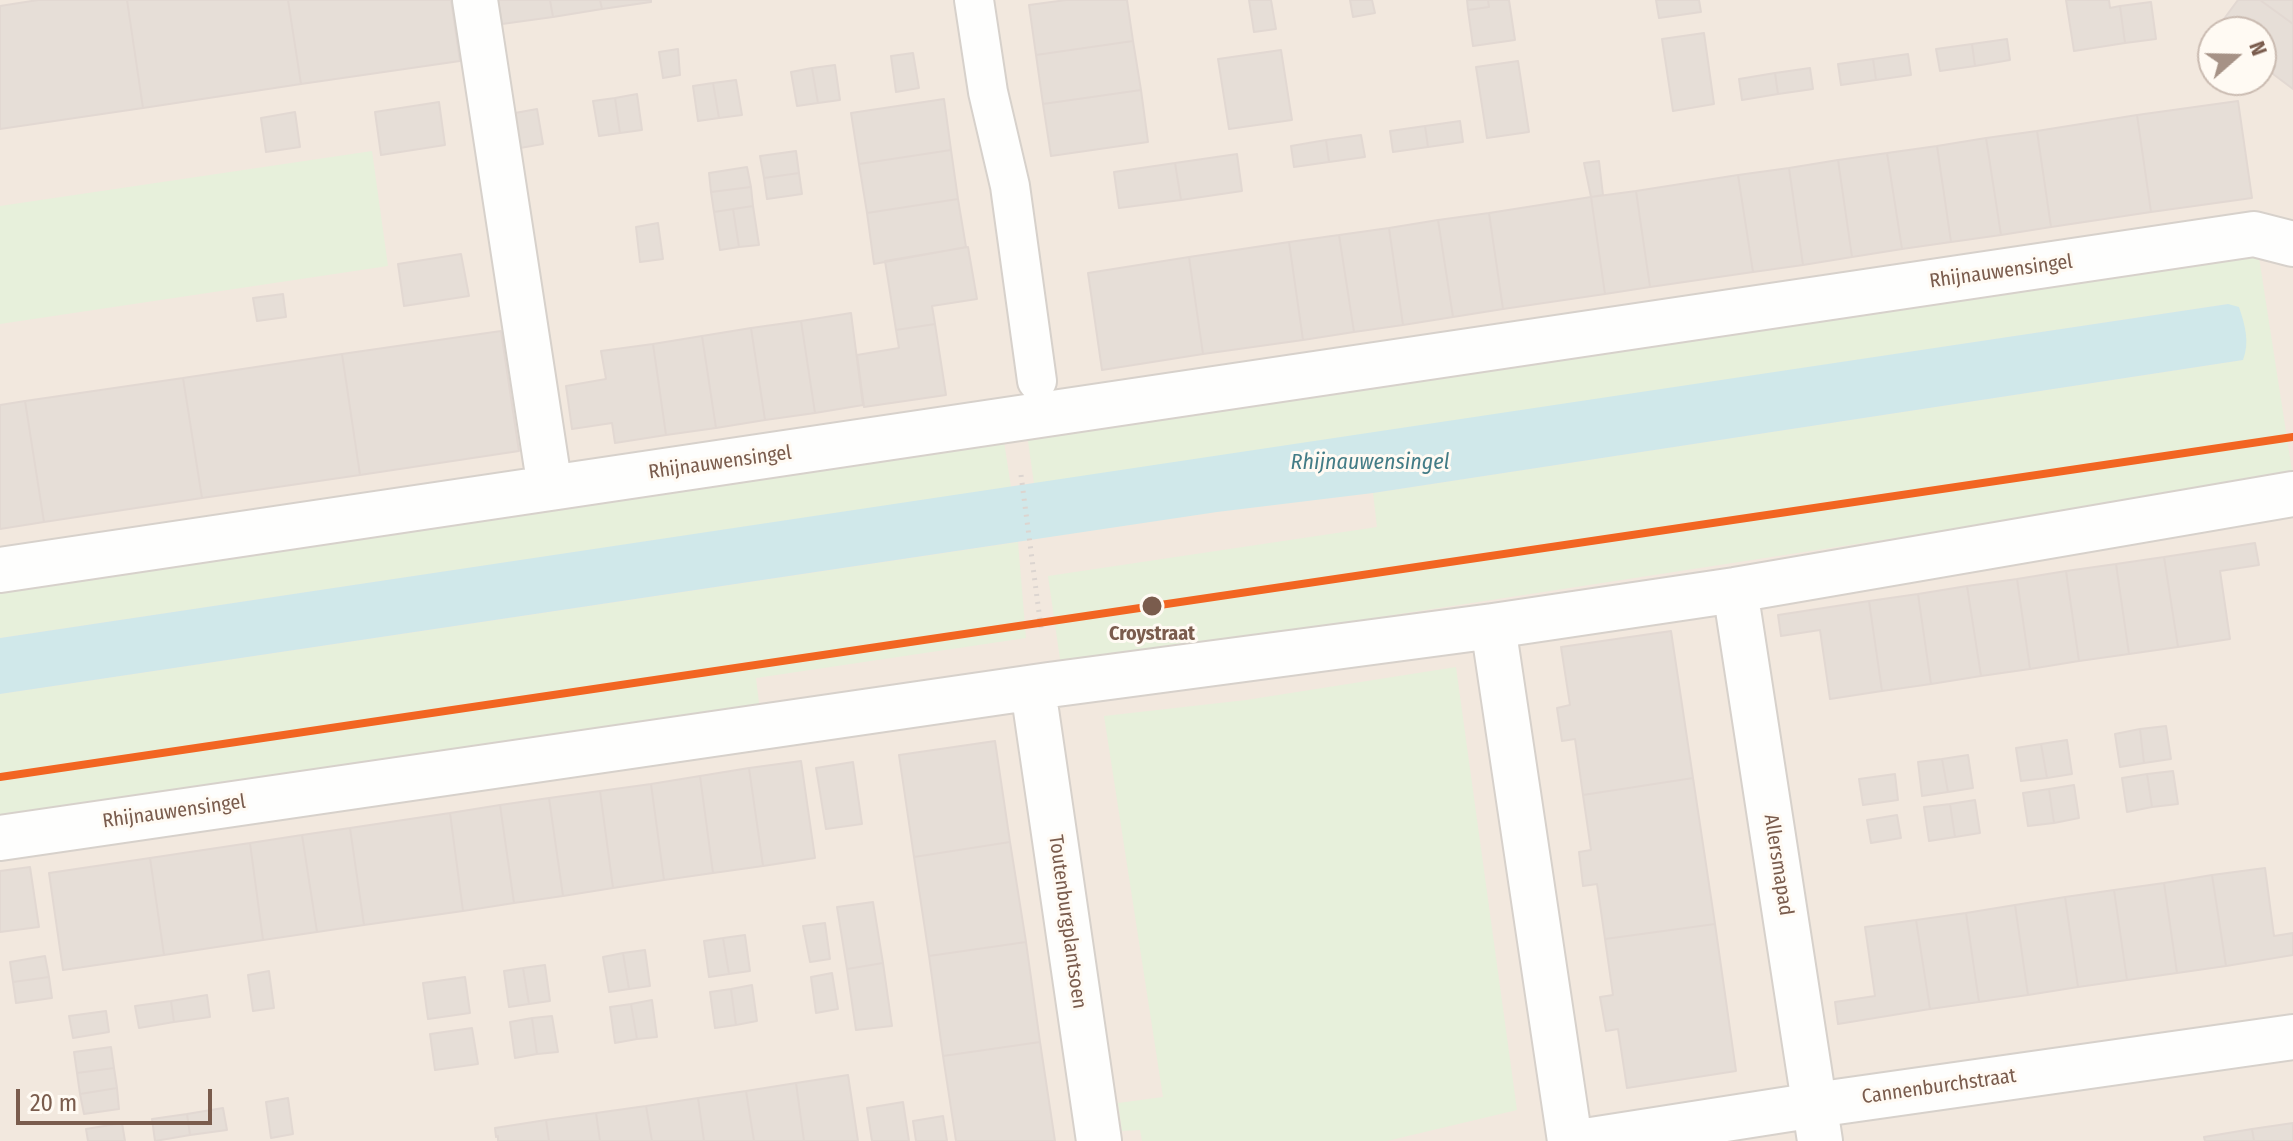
<!DOCTYPE html>
<html>
<head>
<meta charset="utf-8">
<style>
	body { margin:0 }
	#map { position:relative; width:2293px; height:1141px; overflow:hidden; background:#f9f5f0; font-family:"Fira Sans Condensed",sans-serif }
	canvas { display:block }
	.north { position:absolute; left:2197px; top:16px; width:80px; height:80px; box-sizing:border-box; background:#fffaf3; border:2px solid #cabbb1; border-radius:50%; rotate:70deg; font-size:22px; font-weight:700; line-height:32px; text-align:center; color:#7a5c4d }
	.north::after { content:''; display:block; margin:auto; width:28px; height:36px; background:#a69286; clip-path:polygon(50% 0,100% 100%,50% 72%,0 100%) }
	.scale { position:absolute; left:16px; top:1089px; width:196px; height:36px; box-sizing:border-box; border:4px solid #7a5c4d; border-top:0; padding-left:10px; font-size:24px; line-height:28px; white-space:nowrap; color:#7a5c4d; -webkit-text-stroke:6px #fffaf3; paint-order:stroke }
</style>
</head>
<body>
<div id="map">
<canvas width="2293" height="1141"></canvas>
<div class="north">N</div>
<div class="scale">20 m</div>
</div>
<script>
const context = document.querySelector('canvas').getContext('2d');
context.lineJoin = 'round';
function fillPath(path, color) {
  context.fillStyle = color;
  context.fill(path, 'evenodd');
}
function trace(path, color, width, dash) {
  context.strokeStyle = color;
  context.lineWidth = width;
  context.lineCap = dash ? 'butt' : 'round';
  context.setLineDash(dash || []);
  context.stroke(path);
}
function drawText(font, color, halo, rows, align = 'center') {
  context.font = font + ' "Fira Sans Condensed",sans-serif';
  context.lineWidth = 6;
  context.setLineDash([]);
  context.textBaseline = 'middle';
  context.strokeStyle = halo;
  context.fillStyle = color;
  for (const [text, x, y, turn = 0] of rows) {
    context.save();
    context.translate(x, y);
    context.rotate((+turn || 0) * Math.PI / 180);
    context.textAlign = isNaN(turn) ? turn : align;
    if (halo) context.strokeText(text, 0, 0);
    context.fillText(text, 0, 0);
    context.restore();
  }
}
const residential = new Path2D(`
	M0 0H2293V1141H0ZM2213 32H2261V80H2213Z`);
const green = new Path2D(`
	M372 151 388 266 0 324V206Z
	M2258 251 2293 477 1061 666 1048 576 1377 527 1373 493 2243 360 2228 304 1034 484 1027 434Z
	M1003 435 1011 487 0 638V585Z
	M1018 542 1026 638 756 678 760 711 0 822V694Z
	M1456 667 1517 1110 1387 1141H1142L1140 1130 1122 1131 1118 1103 1163 1097 1104 716 1246 700Z`);
const water = new Path2D(`
	M2228 304 2239 307C2245 325 2250 342 2243 360L1373 493 1217 512 0 694V638Z`);
const building = new Path2D(`
	M38 0H127L143 108 0 129V6Z
	M127 0H288L301 84 143 108Z
	M288 0H451L460 61 301 84Z
	M498 0H550L553 17 502 24Z
	M550 0H600L602 9 553 17Z
	M600 0H651V2L602 9Z
	M1066 0H1127L1133 41 1036 55 1029 5Z
	M1249 0H1271L1276 29 1254 32Z
	M1350 0H1372L1375 13 1353 17Z
	M1467 0H1488L1489 7 1468 10Z
	M1488 0H1509L1515 40 1473 46 1468 10 1489 7Z
	M1656 0H1699L1701 12 1659 18Z
	M2066 0H2109L2110 8 2120 6 2125 43 2074 51Z
	M2238 0H2260L2293 24V89L2261 65V32L2215 31Z
	M2260 0H2293V24Z
	M2151 2 2156 39 2125 43 2120 6Z
	M1704 33 1714 104 1673 111 1662 39Z
	M2007 39 2010 60 1975 66 1972 44Z
	M1133 41 1141 90 1043 104 1036 55Z
	M1972 44 1975 66 1940 71 1936 49Z
	M678 49 680 75 663 78 659 52Z
	M1281 50 1292 120 1229 129 1218 59Z
	M913 53 919 88 896 92 891 56Z
	M1908 54 1911 75 1876 80 1873 59Z
	M1873 59 1876 80 1841 85 1838 64Z
	M1518 61 1529 132 1487 138 1476 67Z
	M835 65 840 100 818 103 812 68Z
	M812 68 818 103 797 106 791 72Z
	M1810 68 1813 89 1778 94 1775 73Z
	M1775 73 1778 94 1742 100 1739 79Z
	M736 80 742 115 719 118 713 83Z
	M713 83 719 118 698 121 693 86Z
	M1141 90 1148 142 1051 156 1043 104Z
	M637 94 642 130 620 133 615 98Z
	M615 98 620 133 599 136 593 101Z
	M944 99 951 150 859 164 851 113Z
	M2238 101 2252 198 2151 212 2137 115Z
	M439 102 445 145 381 155 375 112Z
	M537 109 543 144 520 148 515 113Z
	M295 112 300 147 266 152 261 118Z
	M2137 115 2151 212 2051 227 2037 131Z
	M1460 121 1463 142 1428 147 1425 126Z
	M1425 126 1428 147 1393 152 1390 131Z
	M2037 131 2051 227 2001 235 1986 138Z
	M1361 135 1365 157 1329 162 1326 140Z
	M1986 138 2001 235 1951 242 1937 146Z
	M1326 140 1329 162 1294 167 1291 146Z
	M1937 146 1951 242 1902 249 1887 153Z
	M951 150 958 199 867 213 859 164Z
	M796 151 799 173 764 178 760 156Z
	M1887 153 1902 249 1852 257 1838 160Z
	M1237 154 1242 191 1181 200 1175 163Z
	M1838 160 1852 257 1803 265 1789 168Z
	M1599 161 1603 195 1591 197 1584 163Z
	M1175 163 1181 200 1119 208 1114 172Z
	M747 167 751 187 711 192 709 173Z
	M1789 168 1803 265 1753 272 1738 175Z
	M799 173 802 194 767 199 764 178Z
	M1738 175 1753 272 1650 287 1636 191Z
	M751 187 753 206 714 212 711 192Z
	M1636 191 1650 287 1605 294 1591 197Z
	M1591 197 1605 294 1503 309 1489 213Z
	M958 199 966 247 874 264 867 213Z
	M753 206 759 245 739 247 733 209Z
	M733 209 739 247 720 250 714 212Z
	M1489 213 1503 309 1453 317 1438 220Z
	M1438 220 1453 317 1403 325 1389 228Z
	M658 223 663 259 640 262 636 227Z
	M1389 228 1403 325 1354 332 1339 235Z
	M1339 235 1354 332 1303 340 1289 242Z
	M1289 242 1303 340 1203 354 1189 257Z
	M968 247 977 299 932 306 935 324 896 330 885 261Z
	M461 254 469 296 404 306 398 264Z
	M1189 257 1203 354 1102 370 1088 273Z
	M283 294 286 317 257 321 253 298Z
	M851 313 863 405 815 413 801 321Z
	M801 321 815 413 765 420 751 328Z
	M935 324 946 395 864 407 857 355 899 348 896 330Z
	M751 328 765 420 716 428 702 336Z
	M501 331 519 451 360 475 342 354Z
	M702 336 716 428 666 435 653 344Z
	M653 344 666 435 615 443 612 423 572 429 566 386 606 379 601 351Z
	M342 354 360 475 202 498 183 378Z
	M183 378 202 498 44 522 25 401Z
	M25 401 44 522 0 529V405Z
	M2255 543 2259 565 2220 571 2230 639 2178 647 2164 557Z
	M2164 557 2178 647 2129 654 2116 564Z
	M2116 564 2129 654 2079 661 2066 571Z
	M2066 571 2079 661 2030 669 2017 579Z
	M2017 579 2030 669 1981 676 1967 586Z
	M1967 586 1981 676 1931 684 1918 594Z
	M1918 594 1931 684 1882 691 1869 601Z
	M1869 601 1882 691 1830 699 1820 630 1781 636 1778 615Z
	M1671 631 1693 778 1583 795 1575 739 1562 741 1557 708 1570 705 1561 647Z
	M2166 726 2171 759 2144 763 2140 729Z
	M2140 729 2144 763 2120 767 2115 734Z
	M2067 740 2072 774 2047 778 2041 744Z
	M995 741 1010 842 914 857 899 755Z
	M2041 744 2047 778 2021 781 2016 748Z
	M1968 755 1973 788 1948 792 1942 759Z
	M1942 759 1948 792 1922 796 1918 762Z
	M801 761 815 858 763 866 749 768Z
	M853 762 862 824 826 829 816 768Z
	M749 768 763 866 713 873 700 776Z
	M2173 771 2178 804 2152 807 2147 774Z
	M1895 774 1898 800 1863 805 1859 779Z
	M2147 774 2152 807 2127 812 2122 778Z
	M700 776 713 873 664 880 651 784Z
	M1693 778 1715 924 1605 939 1597 884 1583 886 1579 852 1591 850 1583 795Z
	M651 784 664 880 613 888 600 791Z
	M2074 785 2079 818 2054 823 2049 789Z
	M2049 789 2054 823 2028 826 2023 793Z
	M600 791 613 888 563 896 549 798Z
	M549 798 563 896 514 903 500 805Z
	M1975 800 1980 833 1955 837 1950 804Z
	M1950 804 1955 837 1929 841 1924 807Z
	M500 805 514 903 463 911 450 813Z
	M450 813 463 911 364 925 350 828Z
	M1897 815 1901 838 1871 843 1867 820Z
	M350 828 364 925 317 932 302 835Z
	M302 835 317 932 263 940 250 843Z
	M1010 842 1026 942 929 956 914 857Z
	M250 843 263 940 164 955 150 858Z
	M150 858 164 955 63 970 49 873Z
	M30 867 39 927 0 932V871Z
	M2265 868 2274 936 2293 933V955L2226 966 2212 875Z
	M2212 875 2226 966 2177 973 2164 883Z
	M2164 883 2177 973 2127 980 2114 890Z
	M2114 890 2127 980 2078 987 2065 897Z
	M2065 897 2078 987 2028 995 2015 905Z
	M873 902 883 963 847 969 837 907Z
	M2015 905 2028 995 1979 1002 1966 913Z
	M1966 913 1979 1002 1930 1009 1916 920Z
	M1916 920 1930 1009 1838 1024 1835 1002 1875 996 1865 927Z
	M825 923 830 959 810 962 803 926Z
	M1715 924 1736 1071 1627 1088 1618 1029 1606 1031 1600 997 1613 995 1605 939Z
	M745 935 750 971 729 974 723 938Z
	M723 938 729 974 709 977 704 941Z
	M1026 942 1040 1042 943 1056 929 956Z
	M645 950 650 986 629 989 623 953Z
	M623 953 629 989 609 992 603 957Z
	M45 956 49 977 13 982 10 962Z
	M883 963 892 1026 856 1030 847 969Z
	M545 965 550 1001 529 1004 523 968Z
	M523 968 529 1004 509 1007 504 971Z
	M269 971 274 1008 253 1011 248 975Z
	M832 973 838 1009 816 1013 811 977Z
	M49 977 52 998 16 1003 13 982Z
	M465 977 470 1013 428 1019 423 983Z
	M752 985 757 1021 736 1025 731 989Z
	M731 989 736 1025 715 1028 710 992Z
	M207 995 210 1017 174 1022 171 1001Z
	M652 1000 657 1037 637 1039 631 1004Z
	M171 1001 174 1022 139 1028 135 1006Z
	M631 1004 637 1039 615 1043 610 1007Z
	M106 1011 109 1032 73 1038 69 1016Z
	M552 1016 558 1052 537 1054 532 1018Z
	M532 1018 537 1054 515 1058 510 1022Z
	M472 1028 478 1064 435 1070 430 1034Z
	M1040 1042 1055 1141H956L943 1056Z
	M111 1047 114 1068 77 1073 74 1052Z
	M114 1068 117 1088 80 1094 77 1073Z
	M848 1075 858 1141H804L796 1083Z
	M796 1083 804 1141H754L746 1091Z
	M117 1088 119 1109 84 1114 80 1094Z
	M746 1091 754 1141H704L698 1098Z
	M288 1098 293 1134 271 1138 266 1102Z
	M698 1098 704 1141H652L646 1106Z
	M903 1102 909 1141H872L867 1108Z
	M646 1106 652 1141H600L596 1113Z
	M223 1108 227 1130 190 1135 187 1114Z
	M596 1113 600 1141H549L546 1120Z
	M187 1114 190 1135 155 1141 152 1119Z
	M943 1116 947 1141H916L913 1121Z
	M546 1120 549 1141H498V1136L496 1137 495 1128Z
	M122 1123 125 1141H88L86 1129Z
	M2293 1123V1141H2254L2252 1129Z
	M2252 1129 2254 1141H2205L2204 1137Z`);
const path = new Path2D(`
	M1021 475 1041 628`);
const lane = new Path2D(`
	M974 0 988 92 1010 186 1037 381`);
const street = new Path2D(`
	M475 0 550 488
	M0 570 2254 234 2293 244
	M1735 590 1820 1141
	M1493 626 1570 1141
	M1035 703 1099 1141
	M0 838 1049 685 1493 626 1735 590 2293 494
	M1585 1141 1815 1105 2293 1037`);
const tram1 = new Path2D(`
	M0 777 2293 437`);
const markers = [
	[1152,606,11,"#7a5c4d"]
];
const streetNames = [
	["Rhijnauwensingel",2001,272,-8],
	["Rhijnauwensingel",720,463,-8],
	["Rhijnauwensingel",174,812,-8],
	["Allersmapad",1778,865,81],
	["Toutenburgplantsoen",1067,922,82],
	["Cannenburchstraat",1939,1087,-8]
];
const stopNames = [
	["Croystraat",1152,634]
];
const waterNames = [
	["Rhijnauwensingel",1370,463]
];
fillPath(residential, '#f2e8de');
fillPath(green, '#e7f0db');
fillPath(water, '#d0e8ea');
fillPath(building, '#e6ded7');
trace(building, '#e2d8d2', 2);
trace(lane, '#d7d1cb', 42);
trace(street, '#d7d1cb', 48);
trace(path, '#dcd5d0', 5, [2, 6]);
trace(lane, '#fefefd', 38);
trace(street, '#fefefd', 44);
trace(tram1, '#f26522', 8);
for (const [x, y, r, color] of markers) {
  const dot = new Path2D();
  dot.arc(x, y, r, 0, 2 * Math.PI);
  context.fillStyle = color;
  context.fill(dot);
  trace(dot, '#fffaf3', 3);
}
drawText('20px', '#7a5c4d', '#fffaf3', streetNames);
drawText('bold 20px', '#7a5c4d', '#fffaf3', stopNames);
drawText('italic 22px', '#437c86', '#fffaf3', waterNames);
</script>
</body>
</html>
